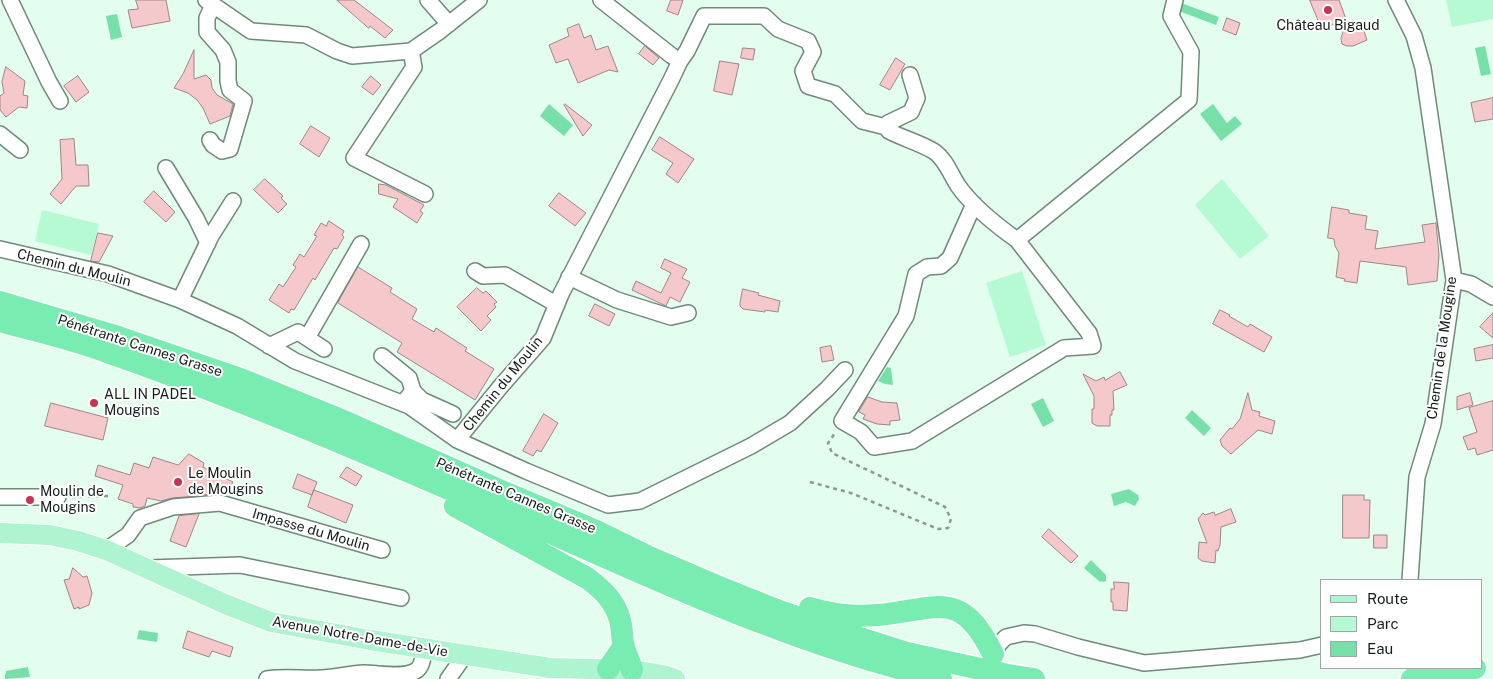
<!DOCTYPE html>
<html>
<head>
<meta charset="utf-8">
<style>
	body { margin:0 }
	#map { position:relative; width:1493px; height:679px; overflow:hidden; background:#e3feee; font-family:"Public Sans",sans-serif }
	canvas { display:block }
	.legend { position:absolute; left:1320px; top:579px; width:162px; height:90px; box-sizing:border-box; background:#fff; border:1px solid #a1a5a3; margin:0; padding:6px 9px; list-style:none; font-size:15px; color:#151f19 }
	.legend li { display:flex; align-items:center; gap:10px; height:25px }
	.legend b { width:25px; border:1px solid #a1a5a3 }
</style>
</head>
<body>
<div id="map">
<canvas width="1493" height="679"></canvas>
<ul class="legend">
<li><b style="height:6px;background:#aff4d0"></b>Route</li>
<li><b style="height:14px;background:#b6fad4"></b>Parc</li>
<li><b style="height:14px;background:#77e0a9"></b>Eau</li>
</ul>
</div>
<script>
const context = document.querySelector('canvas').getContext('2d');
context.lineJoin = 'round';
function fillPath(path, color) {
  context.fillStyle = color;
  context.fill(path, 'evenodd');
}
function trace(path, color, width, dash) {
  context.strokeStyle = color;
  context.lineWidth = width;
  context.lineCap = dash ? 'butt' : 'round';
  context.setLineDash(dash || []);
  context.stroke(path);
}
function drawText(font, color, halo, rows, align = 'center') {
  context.font = font + ' "Public Sans",sans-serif';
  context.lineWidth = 4;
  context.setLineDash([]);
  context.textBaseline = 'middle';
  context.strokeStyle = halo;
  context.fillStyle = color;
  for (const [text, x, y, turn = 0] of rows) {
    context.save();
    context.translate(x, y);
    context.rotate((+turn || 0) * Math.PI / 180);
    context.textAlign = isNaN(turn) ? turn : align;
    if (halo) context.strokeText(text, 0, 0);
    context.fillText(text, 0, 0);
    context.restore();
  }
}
const green = new Path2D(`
	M1446 0H1493V19L1452 27Z
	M1222 179 1269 236 1240 259 1195 205Z
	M42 210 99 224 91 255 35 241Z
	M1022 271 1046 345 1010 357 986 283Z`);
const water = new Path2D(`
	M1181 3 1219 17 1216 25 1179 11Z
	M117 14 122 37 111 40 106 16Z
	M1485 46 1491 74 1481 76 1475 48Z
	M549 104 573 125 564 136 540 116Z
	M1213 104 1227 123 1235 116 1242 124 1221 141 1200 114Z
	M887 367 891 368 893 385 885 384 878 381Z
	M1043 398 1054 421 1043 427 1031 404Z
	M1192 410 1211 428 1204 436 1185 418Z
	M1129 489 1138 495 1139 499 1135 506 1126 502 1114 506 1111 494Z
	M1091 560 1106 575V581L1103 582 1101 581 1100 582 1084 568Z
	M139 630 158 633 157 642 137 639Z
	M28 667 30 677 5 679V674L6 673V671Z`);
const building = new Path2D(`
	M136 0H166L170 21 132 28 128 10 138 9Z
	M337 0H354L393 30 385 38 370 26 369 28Z
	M671 0H683L678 15 667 11Z
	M1310 0H1339L1346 19 1322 29Z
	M1227 18 1240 23 1236 35 1223 30Z
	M1347 20 1351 30 1362 25 1367 40 1353 46H1347L1342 44 1341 39Z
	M579 24 584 38 591 35 596 50 608 46 618 72 609 70 578 83 568 59 556 63 549 45 569 36 567 29Z
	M645 46 659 58 653 65 639 54Z
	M743 48 755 49 753 60 741 58Z
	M194 50V79L206 75 211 80 212 88 217 95 233 104 230 116 210 124 203 108 197 100 188 93 174 88 183 74Z
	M896 58 905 64 890 90 880 85Z
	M720 61 739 64 732 95 714 91Z
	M6 67 25 81 23 95 28 96 27 108 19 107 6 117 0 110V96L4 93 2 82Z
	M78 76 89 92 76 102 64 86Z
	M371 76 381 85 373 95 362 87Z
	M1493 98V119L1475 122 1471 103Z
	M565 104 592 125 583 136 564 105Z
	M311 126 330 138 319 157 300 144Z
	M660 137 694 159 678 183 666 174 673 163 652 150Z
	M74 139 76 165H88L89 186H76L61 204 50 194 62 179 60 140Z
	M265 179 283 196 281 198 287 204 278 213 254 190Z
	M379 184 386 185 424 205 420 211 423 213 417 223 393 207 398 199 379 194Z
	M154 191 175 212 166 222 144 202Z
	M559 193 586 213 575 226 549 206Z
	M1332 207 1349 210V213L1367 216 1365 229 1378 231 1375 249 1425 242 1422 225 1436 223 1439 255 1437 281 1408 285 1406 267 1360 261 1357 283 1344 281 1345 279 1336 277 1339 253 1335 246 1334 239 1328 238Z
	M329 221 344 231 342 235 344 237 337 249 334 248 315 280 313 278 294 310 291 309 289 313 269 300 279 284 283 287 296 267 293 265 300 254 304 257 317 236 314 235 321 223 326 226Z
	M98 233 113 236 99 262 91 261Z
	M665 259 687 269 682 278 690 282 680 302 670 297 666 306 632 290 636 281 661 293 671 273 661 268Z
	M358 267 392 288 390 292 417 309 412 319 434 332 436 328 467 348 465 351 494 369 475 400 397 352 402 343 338 303Z
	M477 288 483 293 486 291 497 302 494 304 496 307 487 316 491 320 481 331 457 307Z
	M743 289 759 293 758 295 780 301 778 312 765 310V312L743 309 740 306V303Z
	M595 304 615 314 609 326 589 316Z
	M1220 310 1230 315 1229 316 1248 327 1250 324 1272 337 1264 352 1213 324Z
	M1493 313V338L1480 327Z
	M1493 345V358L1476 361 1474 349Z
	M831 346 834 360 822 362 820 348Z
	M1120 372 1127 385 1113 391 1114 410H1112V415H1110V426H1097L1092 423V409H1094V396L1083 374 1096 381 1104 377 1105 380Z
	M1248 393 1252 410 1260 412 1259 416 1275 421 1272 434 1258 430 1231 454 1222 446 1220 440 1230 428 1232 429 1240 419Z
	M1470 393 1473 405 1457 410V397Z
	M868 397 882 402 897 403 900 420 890 421V425L877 424 863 419 865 415 859 412Z
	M1493 401V450L1477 455 1475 448 1468 450 1463 437 1477 432 1469 408Z
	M51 403 108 418 103 440 45 426Z
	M544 414 558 423 541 452 537 450 533 456 523 451Z
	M189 454 204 463 203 467 233 482 226 495 216 490 213 494 205 495 196 491 197 496 172 498 161 501 147 498 145 506 140 508 133 507V504L118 499 123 485 95 476 98 465 130 475 134 463 149 468 153 457 178 465Z
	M347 467 362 476 356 486 340 477Z
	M298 474 317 482 312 495 293 488Z
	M314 490 353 505 346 523 308 507Z
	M1343 495H1364V500H1370L1369 538H1343Z
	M1231 509 1236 522 1221 527 1220 545 1218 551 1216 550 1215 563 1202 561 1198 558 1199 542 1207 543 1198 519 1203 513 1205 515 1214 512 1215 515Z
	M199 514 186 547 170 541 179 516Z
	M1049 529 1078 556 1071 563 1042 537Z
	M1374 535H1387V548H1374Z
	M73 568 83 577 87 576 92 593 89 605 79 609V607L74 609 64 580 69 579Z
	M1114 582 1129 583 1127 611 1113 610V602H1111V589H1114Z
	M188 631 233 647 230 657 212 651 209 657 183 648Z`);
const path = new Path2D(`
	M810 482 851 493 938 529 948 528 951 519 945 507 832 453 828 443 835 433
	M72 497 108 496`);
const minor = new Path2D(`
	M10 0 49 82 60 101
	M206 0 251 31 306 35 337 51 352 56 411 51 440 31 479 0
	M428 0 449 24
	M601 0 672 56 680 61
	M1396 0 1414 36 1423 68 1454 280 1433 424 1417 477 1410 580
	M411 51 414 67 354 158 425 194
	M910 75 917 98 911 112 888 123 886 127 889 131C902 138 923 144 935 152 947 161 951 176 959 187 974 208 996 225 1017 240
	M0 134 20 150
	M210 140 213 145 222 151 230 149 244 101 230 90 228 81V62L223 50 207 32V18L213 5
	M166 168 196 218 208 243
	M974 204 950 258 941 266 927 267 916 274 906 316 842 421 861 432 874 447 912 441 1064 348 1093 346 1089 333 1017 240 1189 100 1191 52 1171 16 1175 0
	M0 249 108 274 180 300 237 326 295 361 409 406 457 440 526 471 608 505 640 501 751 446 790 423 827 389 845 370
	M475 271 483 276 505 275 556 304
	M569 277 617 300 671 317 688 313
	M1454 280 1471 284 1493 297
	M180 300 211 236 233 201
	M307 338 361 244
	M269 346 298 332 324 349
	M382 356 409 378 413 391 403 403
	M413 391 422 400 453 414
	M457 440 501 386 543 338 561 294 671 80 680 61 687 51 704 16H764L778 29 808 41 813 52 803 71 808 86 835 94 862 121 886 127
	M0 497H58
	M106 550 128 535 140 518 173 507 220 503 382 550
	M149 568 240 565 401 598
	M993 654 999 644 1006 637 1024 633 1035 634 1078 647 1144 663 1300 650 1322 645
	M267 679C285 676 303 679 321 678 336 677 350 674 364 673 379 673 405 679 417 670 423 665 423 655 425 648
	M448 679 465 655`);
const major = new Path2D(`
	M0 533 50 535 78 541 106 550 225 604 271 622 370 640 550 668 632 670 663 675 675 679`);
const highway = new Path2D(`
	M0 302 112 335 243 380 346 422 497 489 596 531 647 556 724 589 779 611 853 636 907 653 1008 675 1034 679
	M0 321C36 331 72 339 107 352 177 376 247 404 315 432 395 465 474 500 553 534 681 591 804 647 941 679
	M455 506 587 578C602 589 615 601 620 620 622 628 622 636 623 644 625 653 630 661 632 670
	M810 608C834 615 853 617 878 615 938 609 961 588 993 654
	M608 669 624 646
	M1412 679 1453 673 1475 668`);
const markers = [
	[1328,10,5,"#c63654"],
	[94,403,5,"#c63654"],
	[178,482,5,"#c63654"],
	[30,500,5,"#c63654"]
];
const poiNames = [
	["Château Bigaud",1328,26,"center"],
	["ALL IN PADEL",104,395],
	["Mougins",104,411],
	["Le Moulin",188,474],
	["de Mougins",188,490],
	["Moulin de",40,492],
	["Mougins",40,508]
];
const streetNames = [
	["Chemin du Moulin",74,268,14],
	["Pénétrante Cannes Grasse",140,346,18],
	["Chemin de la Mougine",1442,348,-82],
	["Chemin du Moulin",503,384,-51],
	["Pénétrante Cannes Grasse",516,496,23],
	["Impasse du Moulin",311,530,16],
	["Avenue Notre-Dame-de-Vie",360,637,10]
];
fillPath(green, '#b6fad4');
fillPath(water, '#77e0a9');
fillPath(building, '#f5c8cb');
trace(building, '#a18486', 1);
trace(minor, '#70897a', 18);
trace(major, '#fff', 22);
trace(highway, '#fff', 25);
trace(path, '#889b90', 2.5, [4, 4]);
trace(minor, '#fff', 15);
trace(major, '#aff4d0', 20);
trace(highway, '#79edb1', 22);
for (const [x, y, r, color] of markers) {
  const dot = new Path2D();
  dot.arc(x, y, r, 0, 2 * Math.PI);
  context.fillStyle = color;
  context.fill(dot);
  trace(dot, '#fff', 2);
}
drawText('14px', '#151f19', '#fff', poiNames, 'left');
drawText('14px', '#151f19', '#fff', streetNames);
</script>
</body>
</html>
